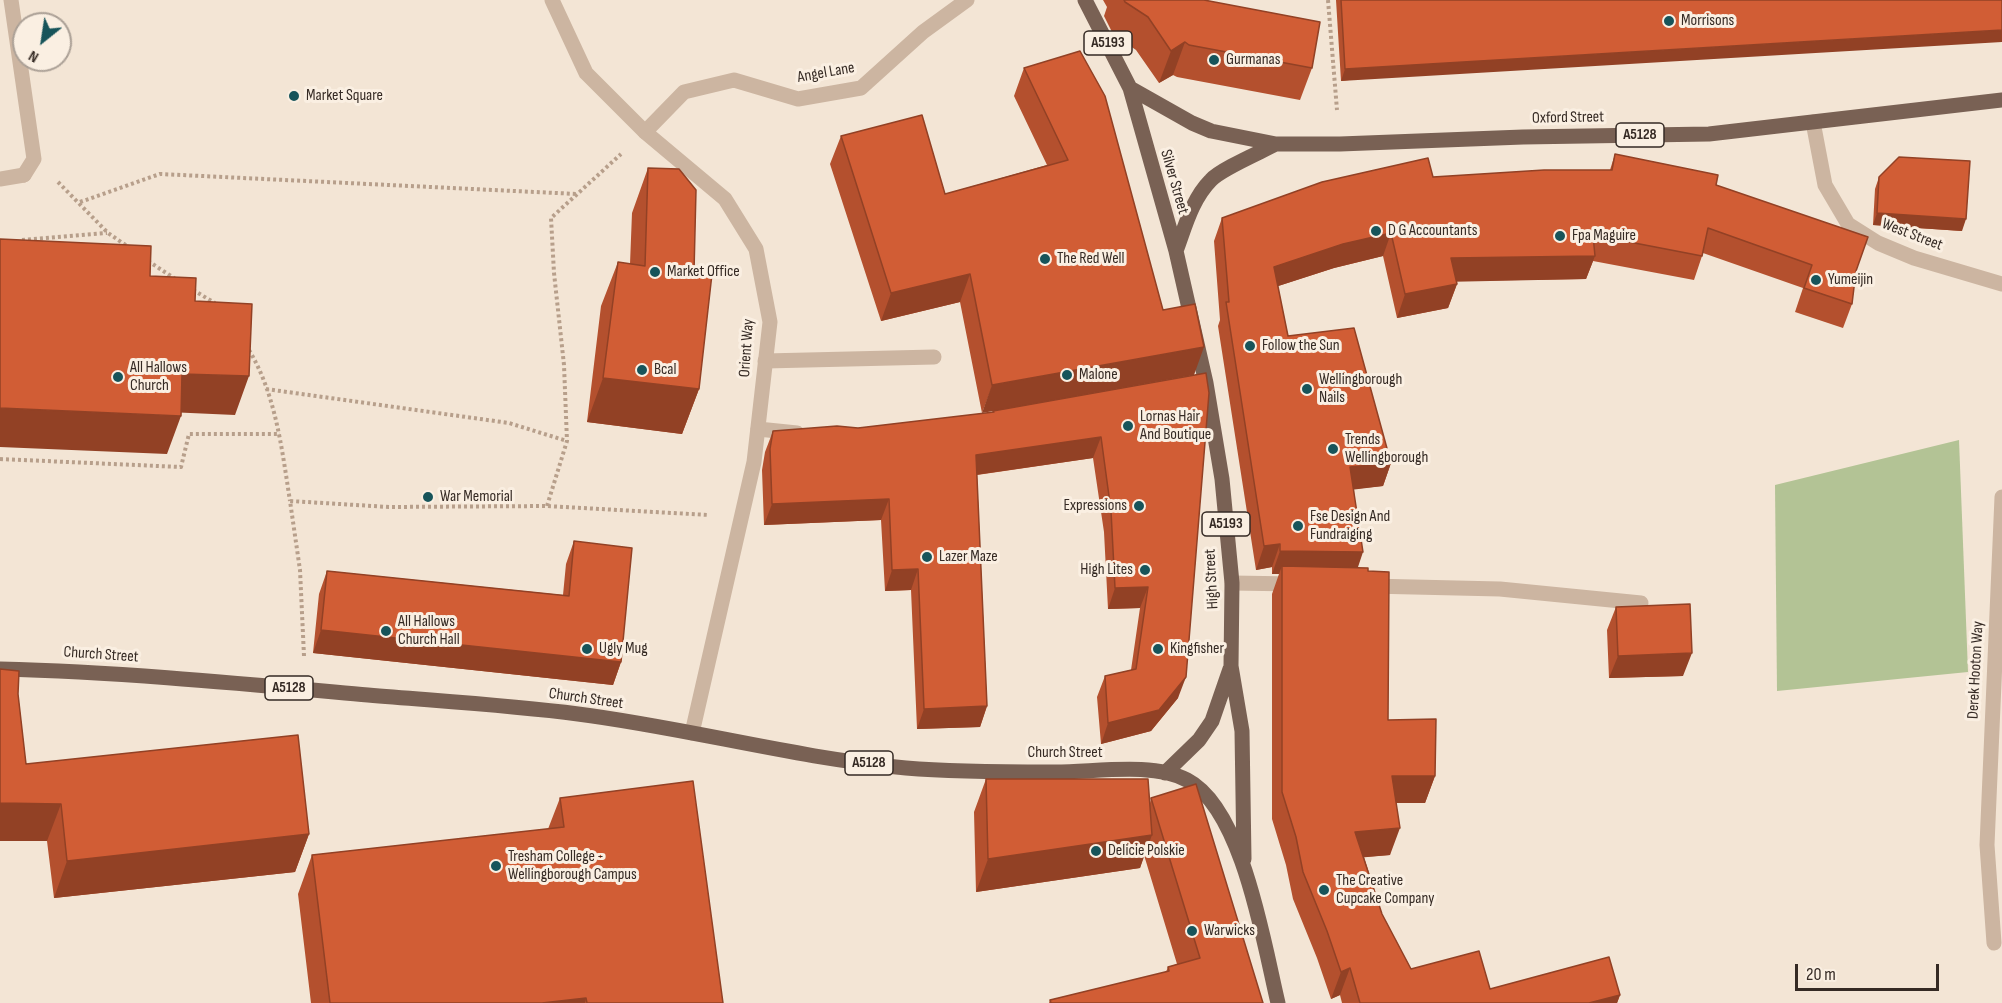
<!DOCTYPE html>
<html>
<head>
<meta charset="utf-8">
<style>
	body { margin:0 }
	#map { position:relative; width:2002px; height:1003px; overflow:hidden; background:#f3e5d5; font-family:"Sofia Sans Condensed",sans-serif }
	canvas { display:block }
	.north { position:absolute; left:12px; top:12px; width:60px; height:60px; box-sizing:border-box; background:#faefe2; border:2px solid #aba096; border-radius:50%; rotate:210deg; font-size:16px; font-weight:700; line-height:24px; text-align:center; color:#352a24 }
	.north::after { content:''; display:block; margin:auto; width:21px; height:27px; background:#17545a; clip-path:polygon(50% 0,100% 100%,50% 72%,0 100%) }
	.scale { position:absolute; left:1795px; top:964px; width:144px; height:27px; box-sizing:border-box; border:3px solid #352a24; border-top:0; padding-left:8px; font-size:18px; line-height:21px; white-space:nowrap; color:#352a24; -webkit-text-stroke:4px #faefe2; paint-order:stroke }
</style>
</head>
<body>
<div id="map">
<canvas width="2002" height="1003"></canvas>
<div class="north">N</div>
<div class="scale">20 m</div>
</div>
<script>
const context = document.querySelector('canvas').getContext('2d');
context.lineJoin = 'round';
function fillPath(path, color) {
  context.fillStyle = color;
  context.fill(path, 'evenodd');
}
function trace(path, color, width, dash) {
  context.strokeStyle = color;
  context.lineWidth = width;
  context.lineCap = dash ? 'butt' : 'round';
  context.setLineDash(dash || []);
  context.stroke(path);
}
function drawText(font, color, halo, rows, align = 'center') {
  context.font = font + ' "Sofia Sans Condensed",sans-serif';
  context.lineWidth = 6;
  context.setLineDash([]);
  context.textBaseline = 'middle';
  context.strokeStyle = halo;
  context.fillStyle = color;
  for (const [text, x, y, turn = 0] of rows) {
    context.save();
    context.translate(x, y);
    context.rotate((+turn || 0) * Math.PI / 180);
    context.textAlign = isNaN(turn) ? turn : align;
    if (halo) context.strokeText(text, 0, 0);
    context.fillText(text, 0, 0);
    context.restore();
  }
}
const green = new Path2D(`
	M1959 440 1968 672 1777 691 1775 485Z`);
const path = new Path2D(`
	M1328 0 1337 110
	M58 182 108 233 127 246
	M80 202 160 174 577 194
	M22 240 107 233
	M148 261 177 280
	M193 290 215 303
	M249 350C276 395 282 450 290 501
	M266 389 509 423 567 441
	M0 459 181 467 189 434H280
	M547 506 567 441 564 365 554 273 551 218 621 154
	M304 656 300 570 290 501 389 507 547 506 709 515`);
const service = new Path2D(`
	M765 361 934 357
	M1232 583 1295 584
	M1370 586 1500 589 1641 603`);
const pedestrian = new Path2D(`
	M11 0 34 159 24 175
	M645 132 684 92 734 80 798 99 861 88 923 32 967 0
	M758 429 797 433`);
const minor = new Path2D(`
	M552 0 586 73 645 132 725 199 756 249 770 322 754 462 692 733
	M1813 122 1825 185 1848 224 1878 243 1914 258 2002 284
	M0 179 24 175
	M1994 943 1987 845 2002 497`);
const primary = new Path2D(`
	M1085 0 1130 88 1176 251 1206 383 1222 479 1232 583 1231 666 1242 731 1244 859
	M1130 88 1192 123 1211 131 1276 144H1340L1523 137 1709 134 2002 100
	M1176 251C1185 227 1192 199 1211 180 1221 169 1261 152 1276 144
	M0 669C123 672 246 684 368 695 438 701 508 705 578 714 688 728 795 758 906 768 954 772 1003 772 1051 772 1091 773 1151 761 1187 780 1243 809 1264 945 1278 1003
	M1165 773 1199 740 1212 721 1230 669`);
const wall = new Path2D(`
	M1103 0H1204L1312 68 1300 100 1177 77 1173 75 1159 83 1136 50 1113 34 1104 16 1107 7Z
	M1336 0H2002L1341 81Z
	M1024 68 1105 96 982 413 960 302 881 321 830 164 841 136 945 194 1047 165 1014 96Z
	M1615 154 1716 185 1856 271 1852 304 1843 328 1795 312 1803 288 1703 253 1694 280 1593 261 1586 279 1456 281 1457 284 1448 308 1397 318 1383 256 1334 268 1278 286 1288 336 1391 463 1383 486 1354 489 1358 568 1388 720 1435 776 1425 803H1396L1390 855 1364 857 1382 914 1411 969 1490 989 1620 995 1617 1003H1342L1340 995 1331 999 1317 958 1293 899 1286 865 1272 819V594L1279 574H1272V567L1256 570 1218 326 1220 320 1214 241 1222 218 1433 177 1610 170Z
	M648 168 694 272 699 389 682 434 587 422 601 306 618 262 630 264 632 213Z
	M1879 177 1962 231 1873 225 1875 189Z
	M1206 373 1178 698 1151 731 1101 744 1097 697 1105 676 1131 670 1140 608 1108 609 1104 532 1093 458 977 475 987 706 980 727 917 729 911 590 885 591 881 520 764 525 762 470 765 452 773 431 858 428 993 413V411Z
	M574 541 621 662 613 685 313 653 319 594 327 571 563 595 566 564Z
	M1616 607 1683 676 1609 678 1607 630Z
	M18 694 26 764 309 834 295 872 54 898 47 841H0Z
	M986 779 1150 803 1151 798 1263 1003H1049L1050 1000 1166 972 1168 967 1177 964 1144 855 1140 868 976 892 974 812Z
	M560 798 723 1003H311L298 894 312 855 548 829Z`);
const shadedWall = new Path2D(`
	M2002 30V42L1341 81 1345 69Z
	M1185 42 1173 75 1159 83 1171 51Z
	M1877 213 1966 219 1962 231 1873 225Z
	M1391 233 1383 256 1334 268 1266 290 1274 267 1343 244Z
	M1595 256 1586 279 1442 282 1451 258Z
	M970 274 960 302 881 321 891 293Z
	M1457 284 1448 308 1397 318 1405 294Z
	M1204 347 1194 375 982 413 992 385Z
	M182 374 249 376 235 415 168 412Z
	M603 378 699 389 682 434 587 422Z
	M0 408 181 416 167 454 0 447Z
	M1101 437 1093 458 968 476 976 455Z
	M1391 463 1383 486 1342 491 1350 467Z
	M889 499 881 520 764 525 772 504Z
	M1280 544 1272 567 1256 570 1264 546Z
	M1280 551 1363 552 1355 576 1282 566 1279 574H1272Z
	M918 569 911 590 885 591 892 570Z
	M1148 587 1140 608 1108 609 1115 588Z
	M321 630 621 662 613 685 313 653Z
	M1692 653 1683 676 1609 678 1618 656Z
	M1186 677 1178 698 1151 731 1101 744 1108 723Z
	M987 706 980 727 917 729 924 709Z
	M1392 776H1435L1425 803H1382Z
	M0 803 61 804 47 841H0Z
	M1400 828 1390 855 1345 859 1355 832Z
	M309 834 295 872 54 898 67 861Z
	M1152 835 1140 868 976 892 988 859Z
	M1350 968 1340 995 1331 999 1341 972Z
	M1620 995 1617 1003H1589Z
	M586 998 585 1003H542Z`);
const building = new Path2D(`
	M1124 0H1204L1320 22 1312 68 1189 45 1185 42 1171 51 1148 17 1125 2Z
	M1341 0H2002V30L1345 69Z
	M1080 51 1105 96 1163 310 1195 304 1204 347 992 385 970 274 891 293 841 136 922 115 945 194 1068 160 1024 68Z
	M1615 154 1718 175 1716 185 1868 237 1856 271 1852 304 1804 288 1812 265 1708 228 1702 256 1593 235 1595 256 1451 258 1457 284 1405 294 1391 233 1343 244 1274 267 1288 336 1354 328 1391 463 1350 467 1363 552 1280 551V544L1264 546 1226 302H1229L1222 218 1322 182 1428 158 1433 177 1544 170H1612Z
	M1899 157 1970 161 1966 219 1877 213 1879 177Z
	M648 168 679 169 696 190 694 272 712 274 699 389 603 378 618 262 645 266Z
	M0 239 151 246 150 276 196 278 195 301 252 304 249 376 182 374 181 416 0 408Z
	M1206 373 1209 393 1186 677 1159 710 1108 723 1105 676 1136 669 1148 587 1115 588 1111 511 1101 437 976 455 987 706 924 709 918 569 892 570 889 499 772 504 770 449 773 431 837 426 858 428 994 412 993 411Z
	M574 541 632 548 621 662 321 630 327 571 569 596Z
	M1282 566 1368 568V571L1389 572 1388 720 1436 719 1435 776H1392L1400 828 1355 832 1382 914 1411 969 1479 951 1490 989 1609 957 1620 995 1589 1003H1360L1350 968 1341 972 1327 931 1303 872 1296 837 1282 792Z
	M1690 604 1692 653 1618 656 1616 607Z
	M0 669 19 671 18 694 26 764 298 735 309 834 67 861 61 804 0 803Z
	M986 779H1148L1152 835 988 859Z
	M693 781 723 1003H587L586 998 542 1003H330L312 855 564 827 560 798Z
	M1196 784 1263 1003H1051L1050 1000 1169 971 1168 967 1200 958 1151 798Z`);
const markers = [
	[1669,21,6,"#17545a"],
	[1214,60,6,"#17545a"],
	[294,96,6,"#17545a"],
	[1376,231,6,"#17545a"],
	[1560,236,6,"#17545a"],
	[1045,259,6,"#17545a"],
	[655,272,6,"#17545a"],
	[1816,280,6,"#17545a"],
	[1250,346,6,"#17545a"],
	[642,370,6,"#17545a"],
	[1067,375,6,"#17545a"],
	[118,377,6,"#17545a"],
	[1307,389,6,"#17545a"],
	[1128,426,6,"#17545a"],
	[1333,449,6,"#17545a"],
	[428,497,6,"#17545a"],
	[1139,506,6,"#17545a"],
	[1298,526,6,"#17545a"],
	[927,557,6,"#17545a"],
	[1145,570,6,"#17545a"],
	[386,631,6,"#17545a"],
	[587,649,6,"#17545a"],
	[1158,649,6,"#17545a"],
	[1096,851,6,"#17545a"],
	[496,866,6,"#17545a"],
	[1324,890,6,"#17545a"],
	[1192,931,6,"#17545a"]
];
const shields = [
	[1108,43,48],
	[1640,135,48],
	[1226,524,48],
	[289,688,48],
	[869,763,48]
];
const shieldNames = [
	["A5193",1108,43],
	["A5128",1640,135],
	["A5193",1226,524],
	["A5128",289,688],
	["A5128",869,763]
];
const poiNames = [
	["Morrisons",1681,21],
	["Gurmanas",1226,60],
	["Market Square",306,96],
	["D G Accountants",1388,231],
	["Fpa Maguire",1572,236],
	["The Red Well",1057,259],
	["Market Office",667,272],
	["Yumeijin",1828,280],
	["Follow the Sun",1262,346],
	["All Hallows",130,368],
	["Church",130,386],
	["Bcal",654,370],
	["Malone",1079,375],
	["Wellingborough",1319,380],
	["Nails",1319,398],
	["Lornas Hair",1140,417],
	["And Boutique",1140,435],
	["Trends",1345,440],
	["Wellingborough",1345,458],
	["War Memorial",440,497],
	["Expressions",1127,506,"right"],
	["Fse Design And",1310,517],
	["Fundraiging",1310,535],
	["Lazer Maze",939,557],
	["High Lites",1133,570,"right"],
	["All Hallows",398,622],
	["Church Hall",398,640],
	["Ugly Mug",599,649],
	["Kingfisher",1170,649],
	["Delicie Polskie",1108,851],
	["Tresham College -",508,857],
	["Wellingborough Campus",508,875],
	["The Creative",1336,881],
	["Cupcake Company",1336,899],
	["Warwicks",1204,931]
];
const streetNames = [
	["Angel Lane",826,73,-10],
	["Oxford Street",1568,118,-1],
	["Silver Street",1174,182,74],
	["West Street",1912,235,21],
	["Orient Way",747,348,-86],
	["High Street",1212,579,-93],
	["Church Street",101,655,4],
	["Derek Hooton Way",1976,670,-87],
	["Church Street",586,699,8],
	["Church Street",1065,753]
];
fillPath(green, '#b3c395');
trace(path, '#b79f8b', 4, [3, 3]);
trace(service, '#ccb5a1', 15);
trace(pedestrian, '#ccb5a1', 15);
trace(minor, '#ccb5a1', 15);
trace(primary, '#796154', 15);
fillPath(wall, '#b4502e');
fillPath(shadedWall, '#924125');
fillPath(building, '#d15d35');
trace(building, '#924125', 1.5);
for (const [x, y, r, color] of markers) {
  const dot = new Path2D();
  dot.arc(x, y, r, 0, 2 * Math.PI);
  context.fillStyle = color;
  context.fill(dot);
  trace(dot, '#faefe2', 2);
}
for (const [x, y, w] of shields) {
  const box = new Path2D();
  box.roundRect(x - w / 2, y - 12, w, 24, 4.5);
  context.fillStyle = '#faefe2';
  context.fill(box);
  trace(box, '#352a24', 1.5);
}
drawText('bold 15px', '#352a24', null, shieldNames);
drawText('16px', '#352a24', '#faefe2', poiNames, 'left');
drawText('16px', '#352a24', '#faefe2', streetNames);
</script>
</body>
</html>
